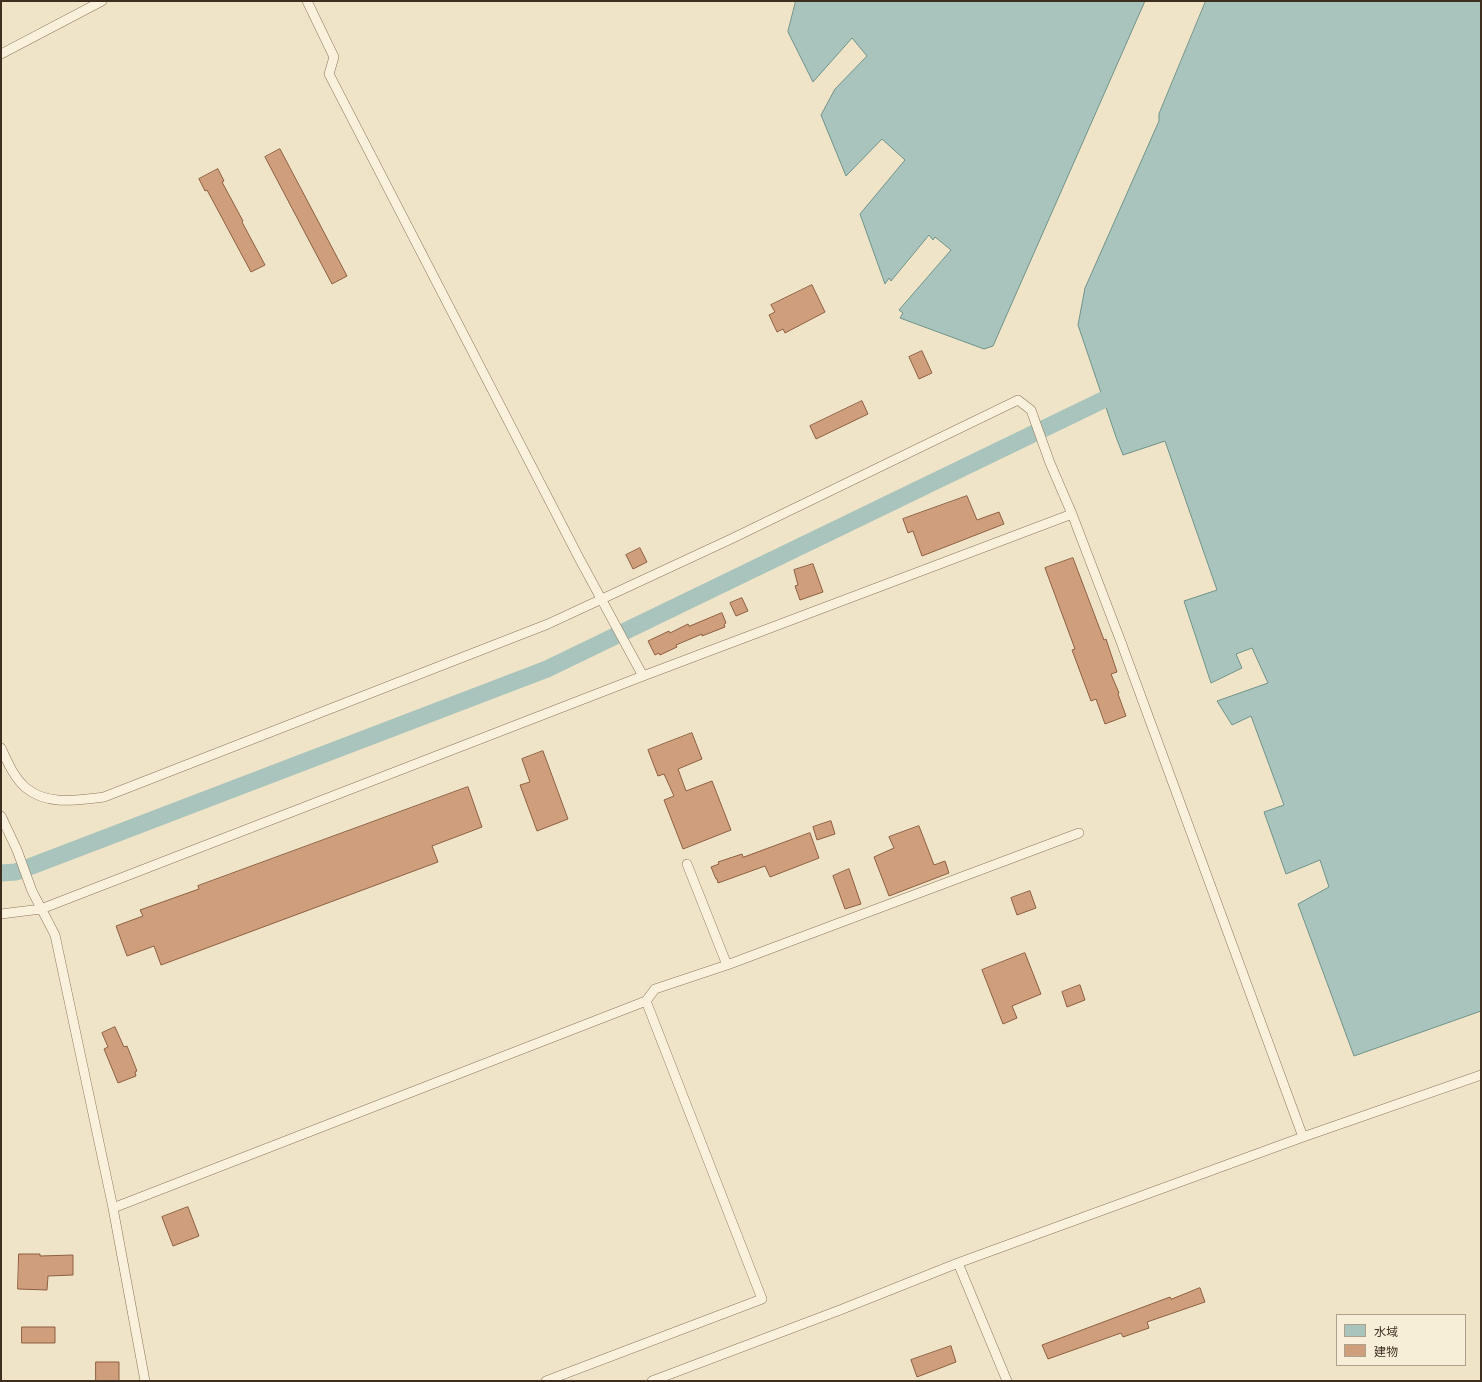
<!DOCTYPE html>
<html>
<head>
<meta charset="utf-8">
<style>
	body { margin:0 }
	#map { position:relative; width:1482px; height:1382px; overflow:hidden; background:#f0e4c8; font-family:Lora,"Noto Sans JP",serif }
	canvas { display:block }
	.frame { position:absolute; inset:0; border:2px solid #3d2e20; pointer-events:none }
	.legend { position:absolute; left:1336px; top:1314px; width:130px; height:52px; box-sizing:border-box; background:#f7eed8; border:1px solid #ada18e; margin:0; padding:5px 7px; list-style:none; font-size:12px; color:#3d2e20 }
	.legend li { display:flex; align-items:center; gap:8px; height:20px }
	.legend b { width:20px; border:1px solid #ada18e }
</style>
</head>
<body>
<div id="map">
<canvas width="1482" height="1382"></canvas>
<div class="frame"></div>
<ul class="legend">
<li><b style="height:11px;background:#a9c4bc"></b>水域</li>
<li><b style="height:11px;background:#cf9f7d"></b>建物</li>
</ul>
</div>
<script>
const context = document.querySelector('canvas').getContext('2d');
context.lineJoin = 'round';
function fillPath(path, color) {
  context.fillStyle = color;
  context.fill(path, 'evenodd');
}
function trace(path, color, width, dash) {
  context.strokeStyle = color;
  context.lineWidth = width;
  context.lineCap = dash ? 'butt' : 'round';
  context.setLineDash(dash || []);
  context.stroke(path);
}
const water = new Path2D(`
	M796 1H1145L993 346 984 349 900 318 903 313 899 310 951 250 935 237 933 240 929 235 891 281 889 278 885 284 860 214 905 160 882 139 846 176 821 115 835 89 867 56 852 38 813 82 788 32Z
	M1206 1H1481V1011L1354 1056 1298 904 1329 887 1320 860 1286 874 1264 812 1284 805 1251 716 1232 725 1217 701 1268 683 1252 648 1236 654 1242 668 1211 683 1184 601 1217 590 1165 441 1123 455 1116 437 1078 325 1085 288 1159 121V114Z`);
const canal = new Path2D(`
	M1 873 16 872 547 669 1103 400`);
const building = new Path2D(`
	M280 149 347 276 332 284 265 157Z
	M218 169 224 181 222 182 243 221 242 222 265 265 251 272 207 190 205 191 199 179Z
	M812 285 825 312 785 333 783 329 777 332 769 315 775 312 771 305Z
	M922 351 932 373 919 379 909 357Z
	M862 401 868 414 816 439 810 426Z
	M967 496 977 520 999 512 1004 524 922 556 913 531 908 533 903 519Z
	M640 548 647 562 633 569 626 555Z
	M1073 558 1104 640 1106 639 1117 672 1111 674 1119 693 1118 694 1126 716 1105 724 1096 699 1091 701 1072 650 1075 649 1045 568Z
	M813 564 823 592 800 600 795 586 798 585 794 570Z
	M742 598 748 611 736 616 730 603Z
	M722 613 726 623 724 624 725 627 702 636V634L676 645 677 647 660 655 659 653 655 655 648 641 669 631 670 633 688 624 689 626Z
	M692 733 702 759 678 769 686 791 712 781 731 830 683 849 664 800 674 796 664 774 658 776 648 750Z
	M543 751 568 819 537 831 520 785 530 782 522 759Z
	M468 787 482 827 432 846 438 862 161 965 154 946 127 956 116 926 143 916 140 910 199 889 198 886Z
	M831 821 835 834 817 840 813 827Z
	M919 826 934 865 945 861 949 873 889 896 874 857 894 848 889 837Z
	M810 833 819 858 770 877 765 866 718 883 717 879H716L711 867 719 864 718 862 742 854 743 857Z
	M849 869 861 904 845 909 833 876Z
	M1030 891 1036 908 1017 915 1011 898Z
	M1025 953 1041 994 1012 1006 1017 1018 1003 1024 982 970Z
	M1080 985 1085 1000 1067 1007 1062 992Z
	M115 1027 124 1047 127 1046 137 1071 135 1072 136 1076 118 1083 104 1049 108 1047 102 1033Z
	M188 1207 199 1236 173 1246 162 1217Z
	M19 1254H40V1256L73 1255V1275L48 1276 47 1290 18 1289Z
	M1200 1288 1205 1302 1147 1322 1149 1328 1123 1337 1121 1333 1048 1359 1042 1345 1170 1297 1171 1299Z
	M22 1327H55V1343H22Z
	M951 1346 956 1362 917 1377 911 1360Z
	M96 1362H119V1381H96Z`);
const lane = new Path2D(`
	M307 1 334 57 329 74 579 558 643 676
	M1 54 102 1
	M1 748C7 761 14 778 26 788 48 806 78 800 104 797L548 624 731 539 1018 400 1031 410 1050 463 1072 514 1121 642 1303 1137
	M1 816 17 850 32 891 55 935 113 1208 145 1381
	M687 864 727 965
	M1 914 41 909 643 676 1072 514
	M113 1208 646 1001 655 989 727 965 1079 833
	M958 1263 1007 1381
	M546 1381 762 1299 646 1001
	M652 1381 840 1310 958 1263 1303 1137 1481 1075`);
fillPath(water, '#a9c4bc');
trace(water, '#6f938a', 1);
trace(canal, '#a9c4bc', 17);
fillPath(building, '#cf9f7d');
trace(building, '#8d5f41', 1);
trace(lane, '#8d765c', 10);
trace(lane, '#faf1dc', 9);
</script>
</body>
</html>
